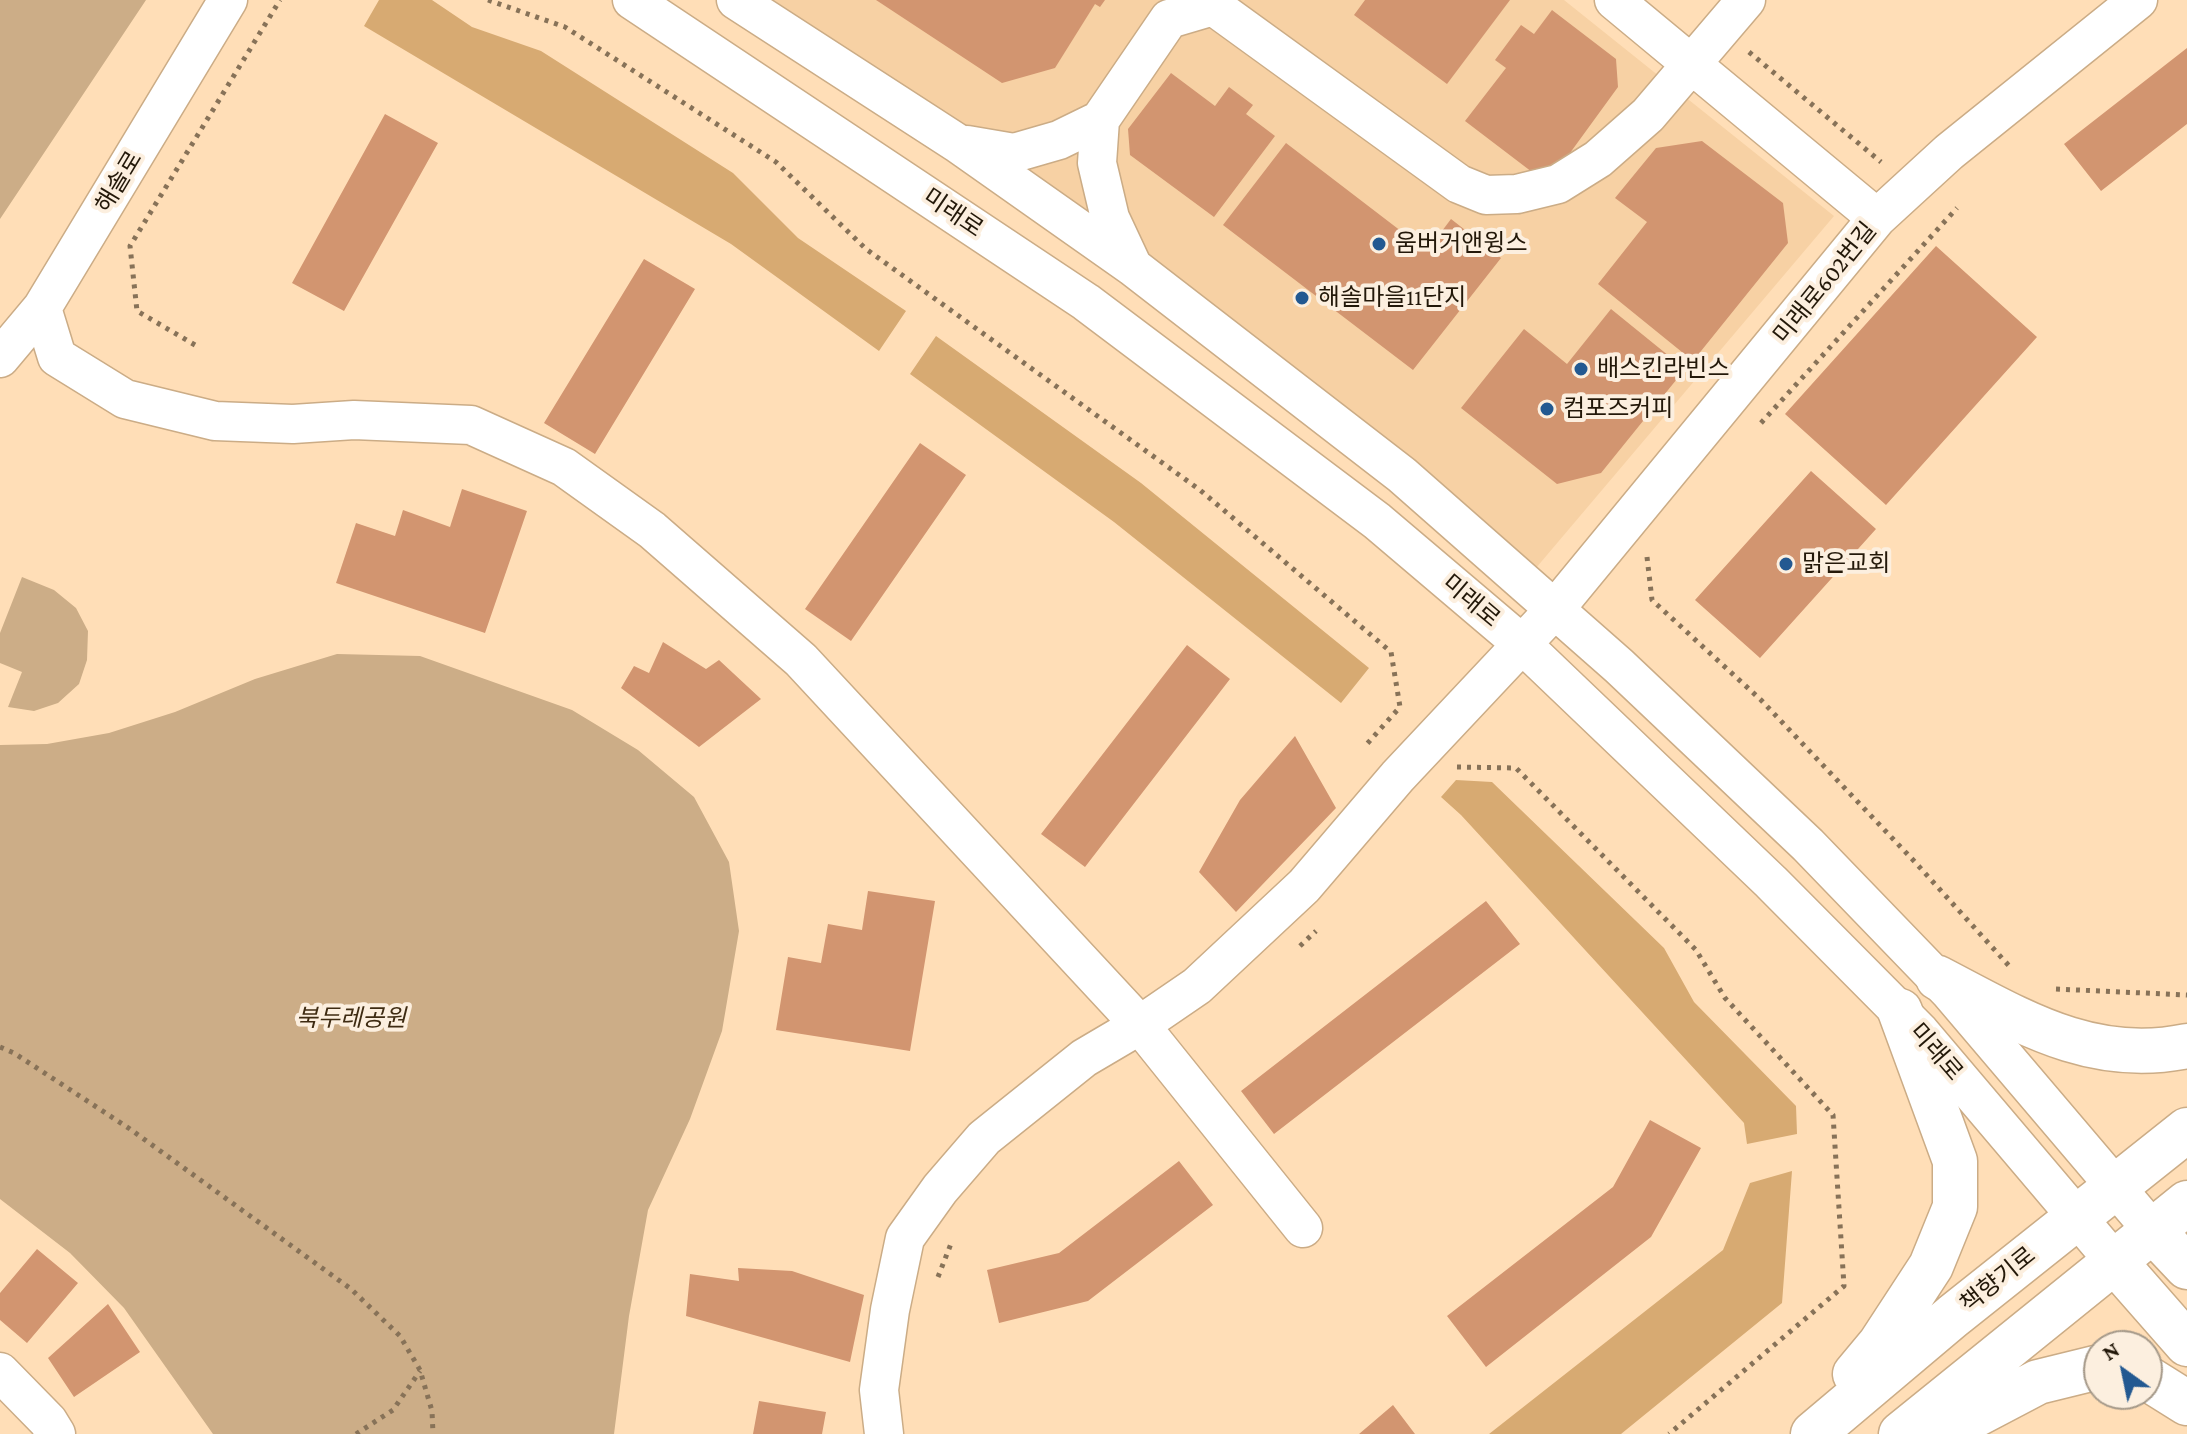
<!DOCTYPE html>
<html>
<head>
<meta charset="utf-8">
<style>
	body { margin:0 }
	#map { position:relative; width:2187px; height:1434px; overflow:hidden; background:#ffdeb7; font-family:"Crimson Pro",serif }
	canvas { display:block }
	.north { position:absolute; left:2083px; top:1330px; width:80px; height:80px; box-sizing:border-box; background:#fcefdf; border:2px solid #a59989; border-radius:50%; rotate:327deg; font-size:22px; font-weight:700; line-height:32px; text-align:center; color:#231809 }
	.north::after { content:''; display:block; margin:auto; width:28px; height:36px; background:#235991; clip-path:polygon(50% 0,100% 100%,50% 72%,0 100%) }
</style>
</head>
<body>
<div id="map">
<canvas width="2187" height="1434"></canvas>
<div class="north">N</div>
</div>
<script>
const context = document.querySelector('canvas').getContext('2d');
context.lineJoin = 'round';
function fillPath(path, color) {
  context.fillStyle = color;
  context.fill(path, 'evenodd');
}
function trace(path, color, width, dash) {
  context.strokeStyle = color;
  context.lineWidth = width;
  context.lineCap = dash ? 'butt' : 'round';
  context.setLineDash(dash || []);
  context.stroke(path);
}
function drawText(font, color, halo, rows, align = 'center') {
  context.font = font + ' "Crimson Pro","Noto Sans KR",serif';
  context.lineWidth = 8;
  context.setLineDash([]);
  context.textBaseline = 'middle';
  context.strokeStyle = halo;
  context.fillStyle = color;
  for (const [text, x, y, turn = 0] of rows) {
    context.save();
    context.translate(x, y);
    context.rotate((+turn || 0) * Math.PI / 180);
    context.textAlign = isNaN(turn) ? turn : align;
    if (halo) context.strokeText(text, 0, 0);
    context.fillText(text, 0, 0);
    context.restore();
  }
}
const built = new Path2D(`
	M763 0H1564L1834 216 1536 568Z`);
const green = new Path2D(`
	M0 0H146L0 219Z
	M22 577 54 590 76 608 88 631 87 660 79 684 58 703 34 711 8 707 22 672 0 663V633Z
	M337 654 420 656 572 710 638 750 694 797 729 862 739 931 722 1031 690 1119 648 1210 629 1316 614 1434H213L124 1308 70 1253 0 1199V745L47 744 109 733 175 712 255 679Z`);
const forest = new Path2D(`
	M379 0H432L472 27 541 51 733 173 798 238 906 311 879 351 731 244 364 26Z
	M936 336 1141 483 1369 668 1341 703 1114 522 910 374Z
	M1456 780 1492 782 1664 948 1694 1002 1796 1106 1797 1134 1747 1144 1744 1123 1461 815 1441 797Z
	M1792 1171 1782 1303 1621 1434H1489L1723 1250 1750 1183Z`);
const building = new Path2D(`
	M876 0H1105L1100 7 1095 4 1055 68 1002 83Z
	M1365 0H1510L1447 84 1354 15Z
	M1552 10 1616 59 1618 87 1562 164 1532 172 1465 121 1506 68 1495 60 1521 25 1534 34Z
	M2187 48V124L2101 191 2064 144Z
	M1171 73 1215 106 1229 87 1253 105 1246 114 1275 136 1214 217 1130 155 1128 129Z
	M385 114 438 143 344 311 292 283Z
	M1702 141 1783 203 1788 243 1693 361 1598 284 1647 222 1615 198 1656 148Z
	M1286 143 1427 251 1451 219 1501 258 1413 370 1223 225Z
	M1936 246 2037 337 1886 505 1785 414Z
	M644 259 695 289 595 454 544 423Z
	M1611 309 1685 369 1601 473 1557 484 1461 408 1524 329 1567 364Z
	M920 443 966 475 851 641 805 609Z
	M1811 471 1876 529 1760 658 1695 600Z
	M462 489 527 511 485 633 336 583 356 523 395 536 403 510 450 527Z
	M663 642 706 669 719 660 761 699 699 747 621 688 634 666 649 673Z
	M1187 645 1230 679 1085 867 1041 834Z
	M1295 736 1336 808 1236 912 1199 872 1240 800Z
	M868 891 935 901 910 1051 776 1030 788 957 821 963 828 924 862 930Z
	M1486 901 1520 944 1274 1134 1241 1091Z
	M1650 1120 1701 1148 1651 1237 1486 1367 1447 1316 1613 1187Z
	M1179 1161 1213 1205 1088 1301 999 1323 987 1270 1059 1253Z
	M37 1249 78 1283 27 1343 0 1320V1293Z
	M738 1268 792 1271 864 1295 850 1362 686 1316 690 1274 739 1281Z
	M108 1304 140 1352 74 1397 48 1358Z
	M759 1401 826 1412 822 1434H753Z
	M1393 1405 1415 1434H1359Z`);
const path = new Path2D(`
	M488 0 565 27 776 162 866 249 1200 490 1391 652 1400 707 1366 745
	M1749 52 1881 162
	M195 345 137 311 130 246 280 0
	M1761 423 1957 208
	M1647 557 1652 600 1761 700 1914 861 2011 968
	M1457 767 1516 768 1696 950 1725 998 1833 1115 1844 1286 1669 1434
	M1300 946 1316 931
	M2056 989 2187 995
	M0 1047 14 1053 130 1129 351 1289 400 1336 420 1370 432 1411 433 1434
	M938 1277 952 1241
	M356 1434 393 1410 420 1371`);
const minor = new Path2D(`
	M632 0 1086 302 1377 521 1522 644 1771 882 1920 1032 2115 1262
	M736 0 957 143 1133 267 1402 475 1619 666 1808 845 1949 991 2153 1231
	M1205 0 1459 184 1486 195 1517 194 1558 184 1598 159 1648 115 1746 0
	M1614 0 1877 218
	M1100 120 1097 163 1110 218 1132 265
	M967 145 1014 153 1059 140 1100 120 1169 19 1213 6
	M42 308 57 357 125 399 215 421 293 424 354 420 471 425 564 467 652 530 801 660 1140 1025 1303 1228
	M0 358 42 308 228 0
	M0 1372 48 1421 56 1434
	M884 1434 879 1390 890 1310 905 1238 940 1189 984 1138 1084 1058 1140 1025 1197 986 1304 886 1398 776 1555 609 1877 218 1949 152 2138 0`);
const major = new Path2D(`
	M1938 978C2019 1020 2091 1066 2187 1046
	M2153 1231 2187 1267
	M2115 1262 2187 1344
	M1855 1374 1880 1344 1931 1266 1955 1207V1161L1900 1011
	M2147 1378 2187 1403
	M1813 1434 1953 1316 2187 1130
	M1901 1434 2187 1203
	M1939 1434 2038 1382 2099 1367`);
const markers = [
	[1379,244,8,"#235991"],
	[1302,298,8,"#235991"],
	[1581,369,8,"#235991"],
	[1547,409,8,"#235991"],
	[1786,564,8,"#235991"]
];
const streetNames = [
	["해솔로",119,182,-59],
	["미래로",953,213,34],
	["미래로602번길",1825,283,-51],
	["미래로",1471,601,40],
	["미래로",1936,1052,49],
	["책향기로",1998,1280,-39]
];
const poiNames = [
	["움버거앤윙스",1395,244],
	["해솔마을11단지",1318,298],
	["배스킨라빈스",1597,369],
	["컴포즈커피",1563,409],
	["맑은교회",1802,564]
];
const parkNames = [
	["북두레공원",351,1019]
];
fillPath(built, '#f7d1a4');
fillPath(green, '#ccad87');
fillPath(forest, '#d7aa72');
fillPath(building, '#d29570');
trace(minor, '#cbac86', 41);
trace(major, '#cbac86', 47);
trace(path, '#877258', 5, [4, 6]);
trace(minor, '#fff', 38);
trace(major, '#fff', 44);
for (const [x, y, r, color] of markers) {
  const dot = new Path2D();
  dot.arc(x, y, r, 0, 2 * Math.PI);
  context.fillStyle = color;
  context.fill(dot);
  trace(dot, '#fcefdf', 3);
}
drawText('24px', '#231809', '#fcefdf', streetNames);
drawText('24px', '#231809', '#fcefdf', poiNames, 'left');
drawText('italic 24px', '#3e2b12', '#fcefdf', parkNames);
</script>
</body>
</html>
